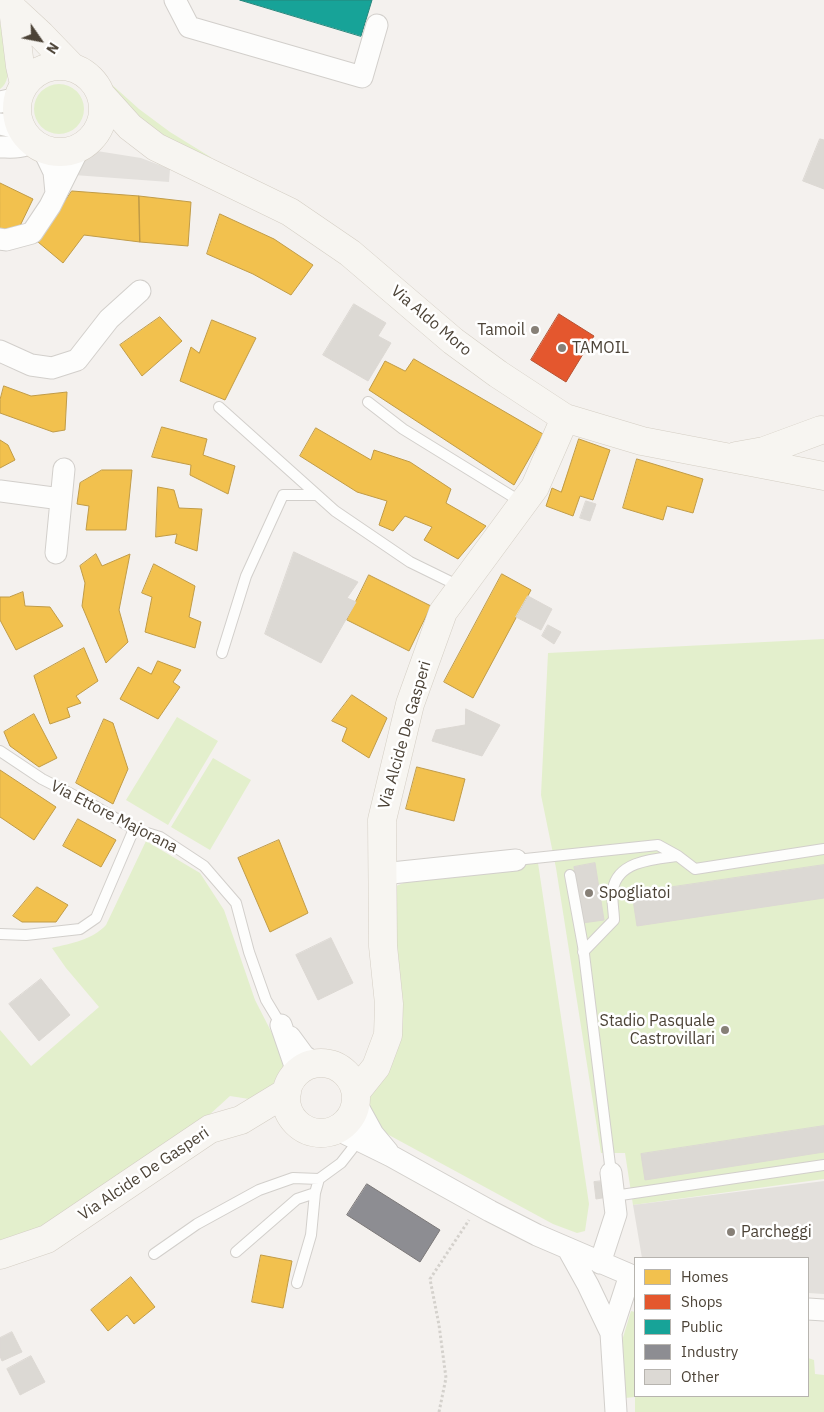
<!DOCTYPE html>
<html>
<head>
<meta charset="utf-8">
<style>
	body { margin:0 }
	#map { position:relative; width:824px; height:1412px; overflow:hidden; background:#f4f1ee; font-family:"IBM Plex Sans",sans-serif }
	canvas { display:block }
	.legend { position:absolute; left:634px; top:1257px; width:175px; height:140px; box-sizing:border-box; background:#fff; border:1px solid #b7b4af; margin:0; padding:6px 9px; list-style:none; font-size:15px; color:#4c4337 }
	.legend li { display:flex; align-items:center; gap:10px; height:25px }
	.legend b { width:25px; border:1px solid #b7b4af }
	.north { position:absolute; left:15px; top:15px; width:50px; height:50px; -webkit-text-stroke:4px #fff; paint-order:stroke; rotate:123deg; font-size:14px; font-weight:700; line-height:20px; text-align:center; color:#4c4337 }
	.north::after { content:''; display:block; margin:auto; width:18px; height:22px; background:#4c4337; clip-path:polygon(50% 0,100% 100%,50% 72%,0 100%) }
</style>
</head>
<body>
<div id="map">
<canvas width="824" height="1412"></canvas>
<ul class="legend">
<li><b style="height:14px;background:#f2c14e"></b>Homes</li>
<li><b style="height:14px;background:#e4572e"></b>Shops</li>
<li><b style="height:14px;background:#17a398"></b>Public</li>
<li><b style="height:14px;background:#8d8d92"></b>Industry</li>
<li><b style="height:14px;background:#dcd9d4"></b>Other</li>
</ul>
<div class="north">N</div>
</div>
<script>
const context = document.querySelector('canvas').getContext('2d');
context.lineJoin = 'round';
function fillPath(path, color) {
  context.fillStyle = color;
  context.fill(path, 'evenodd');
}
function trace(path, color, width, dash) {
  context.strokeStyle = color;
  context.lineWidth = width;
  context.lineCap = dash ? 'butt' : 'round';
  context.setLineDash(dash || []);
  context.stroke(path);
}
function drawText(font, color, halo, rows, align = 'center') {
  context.font = font + ' "IBM Plex Sans",sans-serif';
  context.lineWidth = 5;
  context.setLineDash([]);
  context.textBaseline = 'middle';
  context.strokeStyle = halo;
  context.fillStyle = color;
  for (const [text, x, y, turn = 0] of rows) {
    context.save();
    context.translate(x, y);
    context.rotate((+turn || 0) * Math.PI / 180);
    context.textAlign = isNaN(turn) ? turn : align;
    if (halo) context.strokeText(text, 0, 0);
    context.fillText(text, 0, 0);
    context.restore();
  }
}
const green = new Path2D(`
	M0 23C6 38 16 79 0 89Z
	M100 74 139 109 170 132 212 158 174 144 154 132 110 96Z
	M34 109a25 25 0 1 1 50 0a25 25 0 1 1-50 0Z
	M824 639V1179L633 1205 625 1153H601L556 868 541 795 548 653Z
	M177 717 218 741 168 825 126 800Z
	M213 758 251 780 210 850 171 827Z
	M146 841 200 873 224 910 255 1000 277 1043 287 1070 285 1083 276 1094 249 1099 230 1096 197 1126 52 1222 0 1244V1030L31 1066 99 1007 66 968 52 948C72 943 92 940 106 925Z
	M525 862 538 863 589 1204 585 1231 577 1233 553 1224 387 1134C371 1119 367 1107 372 1086L391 888 416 878Z
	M631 1311 635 1312V1396H808V1358L814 1360 815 1374 824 1375V1412H635V1397L625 1398 621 1344Z`);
const parking = new Path2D(`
	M97 151 141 158 170 169 169 182 74 175 86 157Z
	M824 1181V1294L808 1293V1258H642L633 1205Z`);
const homes = new Path2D(`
	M0 183 33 199 18 230 0 232Z
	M72 191 139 196 140 242 84 235 63 263 38 242Z
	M139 196 191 202 188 246 140 242Z
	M220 214 274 239 313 265 291 295 253 274 207 254Z
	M160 317 182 341 142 376 120 345Z
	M212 320 256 338 225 400 180 381 191 347 199 353Z
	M414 359 543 434 514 485 369 390 385 361 405 371Z
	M4 386 31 396 67 392 65 430 53 432 0 413V400Z
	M162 427 207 439 203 455 235 466 228 494 190 475 191 465 152 457Z
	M316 428 371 460 374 450 410 462 451 489 446 503 486 526 458 559 424 540 432 527 405 516 393 531 379 525 387 501 357 492 300 456Z
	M579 439 610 450 593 500 580 496 573 516 546 506 552 488 561 492Z
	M0 440 8 445 15 460 0 468Z
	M637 459 703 479 693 513 667 506 663 520 623 508Z
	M102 470H132L126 530H86L89 506 77 504 80 483Z
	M158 487 174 490 179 508 202 509 197 551 175 543 177 534 156 537Z
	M96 554 102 566 130 554 119 610 128 642 106 663 82 606 85 583 80 566Z
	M154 564 195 586 189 617 201 622 195 648 145 632 152 597 142 593Z
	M502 574 531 590 473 698 444 682Z
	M369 575 431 606 409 651 347 620Z
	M23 592 25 606 50 607 63 626 16 650 0 620V597H9Z
	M84 648 98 681 76 696 81 703 67 708 70 717 50 724 34 676Z
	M158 661 181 670 173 682 180 687 158 719 120 699 138 667 151 674Z
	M352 695 387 718 369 758 342 741 347 728 332 721Z
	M34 714 57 758 39 767 10 746 4 732Z
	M104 719 113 723 128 769 113 804 76 783Z
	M417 767 465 779 454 821 406 809Z
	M0 770 56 807 34 840 0 817Z
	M78 819 116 840 101 867 63 846Z
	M279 840 308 913 270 932 238 858Z
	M37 887 68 905 56 922H22L13 916Z
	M261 1255 292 1261 283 1308 252 1302Z
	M131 1277 155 1307 134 1324 127 1315 108 1331 91 1310Z`);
const shops = new Path2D(`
	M559 314 594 336 566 382 531 360Z`);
const public = new Path2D(`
	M240 0H372L361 36Z`);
const industry = new Path2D(`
	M367 1184 440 1230 420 1262 347 1215Z`);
const building = new Path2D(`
	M820 139 824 140V189L803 181Z
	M354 304 386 323 378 336 391 343 368 381 323 355Z
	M586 501 596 504 590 521 580 518Z
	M294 552 358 582 347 598 356 602 321 663 265 634Z
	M528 596 552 609 541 630 516 617Z
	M548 625 561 632 554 644 542 636Z
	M466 709 500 725 482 756 432 741 436 730 465 725Z
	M595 863 604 920 582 923 574 867Z
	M824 865V898L637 926 632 893Z
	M331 938 353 983 318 1000 296 955Z
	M41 979 70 1015 39 1041 9 1004Z
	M824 1126V1152L645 1180 641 1154Z
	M612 1180 614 1196 596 1199 594 1182Z
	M12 1332 22 1352 2 1361 0 1356V1338Z
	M31 1356 45 1382 20 1395 7 1369Z`);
const path = new Path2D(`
	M439 1412 446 1378 439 1325 430 1279 469 1220`);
const lane = new Path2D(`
	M368 402 403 429 523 503
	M219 407 335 511 410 562 461 587
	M222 653 246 576 283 495H317
	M0 751 42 779 91 804 134 829 160 837 204 866 236 903 249 952 266 1000 281 1025
	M516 860 658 845 678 856 695 869 824 849
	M570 875 583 946 611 1173
	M0 934 26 935 80 929 96 918 134 829
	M583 952 614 920C614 911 611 899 613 889 618 861 654 859 677 856
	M614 1196 824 1165
	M236 1252 297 1199 315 1193
	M154 1254 197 1224 259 1190 293 1178 319 1179
	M297 1283 311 1235 315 1193 319 1179 341 1163 359 1140`);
const street = new Path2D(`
	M175 0 189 27 362 77 377 25
	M0 102 18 98
	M0 124 22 129
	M0 147C10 147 23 149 31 141
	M43 149 54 172 56 193
	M0 239 6 240 32 233 50 206 79 148
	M0 351 31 365 52 368 77 360 109 319 140 291
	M0 491 61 499
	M56 553 64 469
	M382 874 516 860
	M281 1025 294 1063 295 1076
	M290 1037 304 1056 315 1063
	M356 1103 373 1134 388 1152
	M336 1129 391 1156 490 1211 537 1235 635 1277
	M568 1249 588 1285 611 1333 630 1275
	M600 1263 616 1214 611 1173
	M808 1309 824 1310
	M611 1333 616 1412`);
const secondary = new Path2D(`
	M9 0 13 9 20 66 24 84
	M13 9 41 35 71 66
	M17 109a43 43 0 1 1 86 0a43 43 0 1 1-86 0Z
	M103 97 130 127 156 147 290 212 350 253 453 341 498 374 565 418 642 441 824 476
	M736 456 764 451 821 430
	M286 1098a35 35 0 1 1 70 0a35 35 0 1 1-70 0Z
	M356 1092 376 1067 388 1035 389 1004 383 946 382 820 410 704 443 612 535 487 565 418
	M0 1255 47 1239 210 1129 241 1120 287 1092`);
const markers = [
	[535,330,5,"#878077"],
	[562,348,5,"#878077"],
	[589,893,5,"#878077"],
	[725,1030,5,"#878077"],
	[731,1232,5,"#878077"]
];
const streetNames = [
	["Via Aldo Moro",431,321,40],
	["Via Alcide De Gasperi",405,735,-74],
	["Via Ettore Majorana",114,817,27],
	["Via Alcide De Gasperi",144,1174,-34]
];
const poiNames = [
	["Tamoil",525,330,"right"],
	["TAMOIL",572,348],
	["Spogliatoi",599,893],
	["Stadio Pasquale",715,1021,"right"],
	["Castrovillari",715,1039,"right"],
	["Parcheggi",741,1232]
];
fillPath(green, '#e3efcc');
fillPath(parking, '#e3e0dc');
fillPath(homes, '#f2c14e');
trace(homes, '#c09b47', 1);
fillPath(shops, '#e4572e');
trace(shops, '#b65131', 1);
fillPath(public, '#17a398');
trace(public, '#27867b', 1);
fillPath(industry, '#8d8d92');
trace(industry, '#7a7777', 1);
fillPath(building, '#dcd9d4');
trace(building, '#dcd8d3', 1);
trace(lane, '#d2cfcb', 12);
trace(street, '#d2cfcb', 23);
trace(secondary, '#d4cec4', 29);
trace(path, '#d4d1cc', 3, [2.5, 2.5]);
trace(lane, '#fdfdfc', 10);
trace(street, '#fdfdfc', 21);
trace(secondary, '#f7f5f1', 28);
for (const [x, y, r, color] of markers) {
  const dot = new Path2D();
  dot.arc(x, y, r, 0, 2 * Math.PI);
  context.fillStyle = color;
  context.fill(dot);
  trace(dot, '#fff', 2);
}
drawText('16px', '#4c4337', '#fff', streetNames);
drawText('16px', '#4c4337', '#fff', poiNames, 'left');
</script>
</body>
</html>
